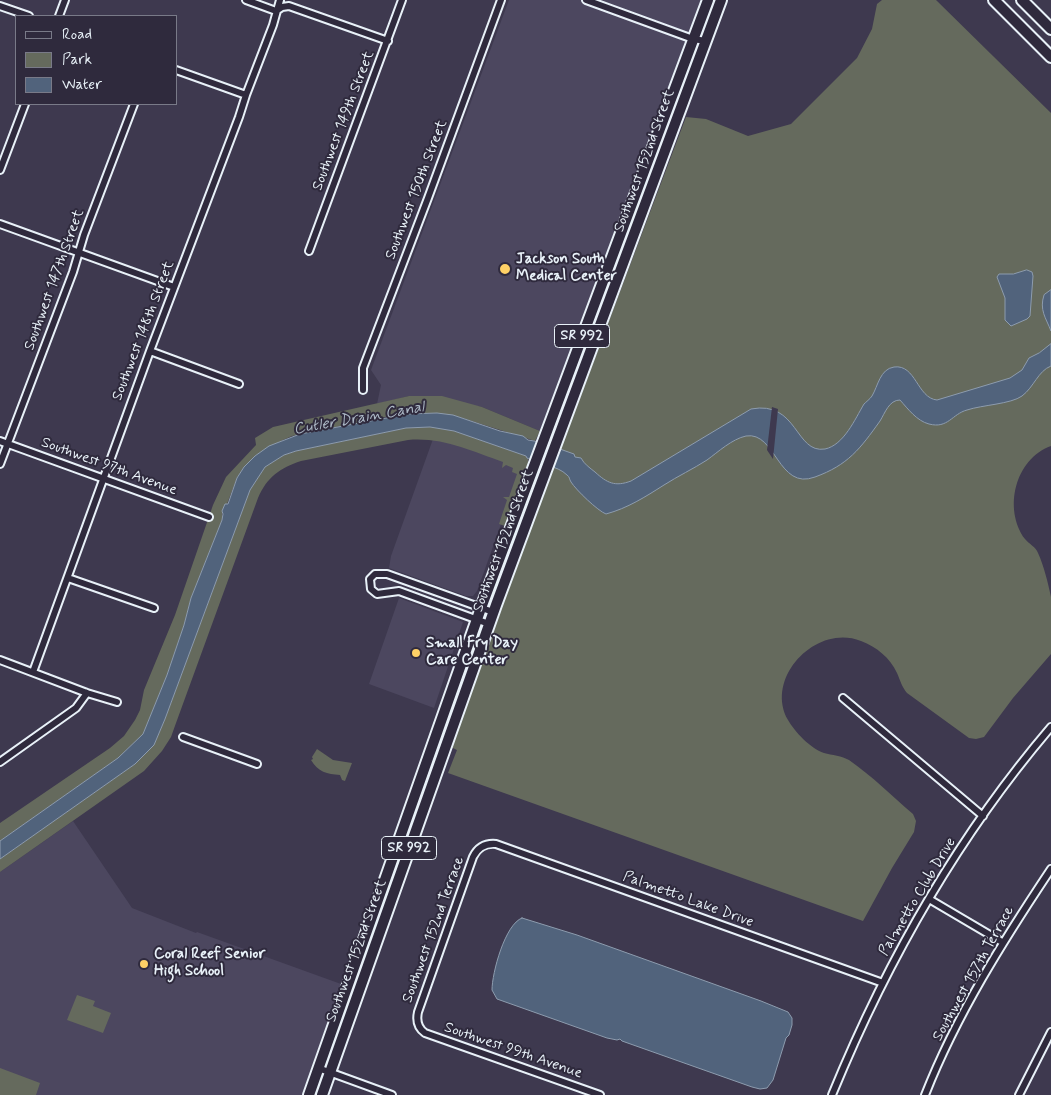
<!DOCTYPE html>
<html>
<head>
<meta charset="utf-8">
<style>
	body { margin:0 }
	#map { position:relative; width:1051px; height:1095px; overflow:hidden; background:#3e394f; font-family:Mynerve,sans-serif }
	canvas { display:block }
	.legend { position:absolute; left:15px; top:15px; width:162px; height:90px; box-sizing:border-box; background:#2f2a3d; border:1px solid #797a88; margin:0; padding:6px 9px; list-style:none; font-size:15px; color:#e8f1f8 }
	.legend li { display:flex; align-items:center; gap:10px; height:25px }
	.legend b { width:25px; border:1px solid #797a88 }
</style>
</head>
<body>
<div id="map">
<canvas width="1051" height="1095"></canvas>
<ul class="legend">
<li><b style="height:6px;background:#2f2a3d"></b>Road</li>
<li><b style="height:14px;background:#656a5d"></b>Park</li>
<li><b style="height:14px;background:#51637c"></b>Water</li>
</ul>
</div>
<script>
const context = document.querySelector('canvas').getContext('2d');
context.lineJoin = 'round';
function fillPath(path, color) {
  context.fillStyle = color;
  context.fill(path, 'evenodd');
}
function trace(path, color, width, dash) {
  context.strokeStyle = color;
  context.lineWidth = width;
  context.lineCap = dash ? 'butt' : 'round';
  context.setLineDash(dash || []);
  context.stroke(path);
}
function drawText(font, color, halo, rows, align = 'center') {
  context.font = font + ' Mynerve,sans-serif';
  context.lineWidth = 4;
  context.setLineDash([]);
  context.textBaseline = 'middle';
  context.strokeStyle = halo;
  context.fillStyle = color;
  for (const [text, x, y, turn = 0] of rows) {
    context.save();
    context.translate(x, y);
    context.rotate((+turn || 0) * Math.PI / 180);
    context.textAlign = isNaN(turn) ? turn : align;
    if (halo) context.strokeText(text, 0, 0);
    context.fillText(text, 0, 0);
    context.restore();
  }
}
const built = new Path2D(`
	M509 0H701L540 431 482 407 409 396 377 404 381 385 371 370Z
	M433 439 458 444 521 468 485 569 477 591 473 596H466L389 568 391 556Z
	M399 598 463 622 434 708 369 684Z
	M73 821 132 908 196 933 197 932 341 984 302 1095H0V872Z`);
const green = new Path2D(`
	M882 0H936L1051 113V446C1015 459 1003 509 1025 539 1029 544 1036 547 1038 553 1044 566 1048 583 1051 597 1051 614 1051 637 1051 654L1013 698 984 737 976 739 969 738 907 693C902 687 900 680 897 673 890 658 877 647 861 641 817 623 764 677 788 720 795 732 810 748 824 753 832 755 842 756 849 760 872 776 892 796 913 814L916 821 914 832 892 868 863 921 448 773 457 750 451 747 533 522 686 117 706 119 748 136 791 124 857 58 872 29 877 4Z
	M409 396H442L482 407 540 431 535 441 462 418 437 413H419L390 416 292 436 283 440 255 456 244 467 237 478 227 504 222 512V520L191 598 184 625 167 675 143 734 118 758 0 841V823L110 748 124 736 135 720 140 710 144 690 175 615 213 505 226 477 256 445 255 438 273 427Z
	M430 427 454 431 526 456 528 459V465L505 526 499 524 507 500 503 497H509L517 474 512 472 513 468 506 465 502 468 503 462C471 451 443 437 408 440L301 461C280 468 267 477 258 498L176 723 171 737 162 751 144 771 0 872V859L135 764 154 745 165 719 250 490 265 467 284 455 296 451 406 428Z
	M317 749 333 760 352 763 345 781 342 780 340 775C327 774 318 772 311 760L313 759 312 757Z
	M77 995 95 1001 93 1006 111 1013 103 1033 67 1020Z
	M0 1068 40 1083 36 1095H0Z`);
const water = new Path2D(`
	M1027 270 1032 272 1033 276 1030 316 1027 319 1011 326 1005 320V298L997 277 999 274H1013Z
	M1051 290V331C1046 318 1039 310 1044 295Z
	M1051 344V366C1038 371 1034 387 1022 396 1011 404 982 405 967 410 952 414 948 429 929 424 917 421 908 409 900 400 889 400 885 413 880 421 860 449 848 465 815 477 778 491 776 431 746 436 732 439 718 452 707 460 693 469 678 476 664 485 645 497 628 508 606 514 598 511 576 490 571 482 569 479 570 477 567 475 557 465 539 465 527 458L526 456 454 431 430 427 406 428 296 451 284 455 265 467 250 490 165 719 154 745 135 764 0 859V841L118 758 143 734 167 675 184 625 191 598 222 520 223 514 222 511 225 504H228L237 478 244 467 255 456 269 446 300 434 408 414 437 413 453 415 500 431 523 436 528 440 540 442 574 454 575 457 581 458C584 464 590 468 595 472 607 483 615 487 631 481L751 409C798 400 795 454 825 449 844 445 855 419 864 404 866 402 870 399 872 396 878 386 880 369 894 367 916 364 917 398 937 400L1010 378 1022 370 1029 358 1039 353Z
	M522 918 577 935 761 1001 788 1012 792 1018V1025L789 1035 786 1038 773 1080 767 1088 760 1089 752 1087 622 1041 620 1039 617 1040 607 1038 497 999 492 990C492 973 505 924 522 918Z`);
const pier = new Path2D(`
	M772 407 778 409 773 459 767 450Z`);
const minor = new Path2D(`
	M246 0 276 11
	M586 0 693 39 706 41
	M0 6 29 16
	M276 11 282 7 289 6 388 41
	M59 16 65 0
	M176 70 246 95
	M0 170 25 104
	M0 224 174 287
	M309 251 402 0
	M150 351 239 384
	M363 390V368L428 198 501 0
	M0 441 209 517
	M0 464 73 272 84 235 134 104
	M68 578 154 608
	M489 624 399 591 377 594 371 589 370 579 375 574H387L493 612
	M0 660 87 693 117 702
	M33 672 150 351 239 117 246 95 273 25 280 0
	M843 698 983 816
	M183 737 257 764
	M0 762 76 708 87 693
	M929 899 1002 942
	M318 1068 392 1095
	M600 1095 425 1033C418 1028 416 1021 418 1012L473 857C478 847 485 843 496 844L883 983
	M832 1095C886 963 958 836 1051 727
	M925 1095C957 1014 1003 941 1051 869
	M1019 1095 1051 1032`);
const primary = new Path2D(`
	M309 1095 481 608 708 0
	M322 1095 496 605 721 0`);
const trunk = new Path2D(`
	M994 0 1051 57
	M1022 0 1051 29`);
const markers = [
	[505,269,6,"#ffd166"],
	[416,653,5,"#ffd166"],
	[144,964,5,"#ffd166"]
];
const shields = [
	[582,336,55],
	[409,848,55]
];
const shieldNames = [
	["SR 992",582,336],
	["SR 992",409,848]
];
const streetNames = [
	["Southwest 149th Street",344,121,-69],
	["Southwest 152nd Street",645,161,-70],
	["Southwest 150th Street",417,190,-69],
	["Southwest 147th Street",55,280,-70],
	["Southwest 148th Street",144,331,-69],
	["Southwest 97th Avenue",109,467,20],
	["Southwest 152nd Street",504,541,-70],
	["Palmetto Club Drive",918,897,-59],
	["Palmetto Lake Drive",688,900,20],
	["Southwest 152nd Terrace",434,930,-70],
	["Southwest 152nd Street",357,951,-70],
	["Southwest 157th Terrace",974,974,-61],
	["Southwest 99th Avenue",513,1051,19]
];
const poiNames = [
	["Jackson South",516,260],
	["Medical Center",516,277],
	["Small Fry Day",426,644],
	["Care Center",426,661],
	["Coral Reef Senior",154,955],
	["High School",154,972]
];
const waterNames = [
	["Cutler Drain Canal",359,419,-10]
];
fillPath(built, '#4c475f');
fillPath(green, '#656a5d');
fillPath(water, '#51637c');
trace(water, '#8d9cae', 1);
fillPath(pier, '#3e394f');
trace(minor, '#e8f1f8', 10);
trace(primary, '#e8f1f8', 14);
trace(trunk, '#e8f1f8', 14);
trace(minor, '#2f2a3d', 6);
trace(primary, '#2f2a3d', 10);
trace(trunk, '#2f2a3d', 10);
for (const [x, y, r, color] of markers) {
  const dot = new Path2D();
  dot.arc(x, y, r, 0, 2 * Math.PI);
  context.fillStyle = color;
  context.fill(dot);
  trace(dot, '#2f2a3d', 2);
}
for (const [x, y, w] of shields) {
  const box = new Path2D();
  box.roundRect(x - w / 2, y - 11.5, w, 23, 4);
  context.fillStyle = '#2f2a3d';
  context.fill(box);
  trace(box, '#e8f1f8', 1);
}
drawText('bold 14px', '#e8f1f8', null, shieldNames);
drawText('15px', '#e8f1f8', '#2f2a3d', streetNames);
drawText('bold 15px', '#e8f1f8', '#2f2a3d', poiNames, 'left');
drawText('italic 16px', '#acb8c6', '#2f2a3d', waterNames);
</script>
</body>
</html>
